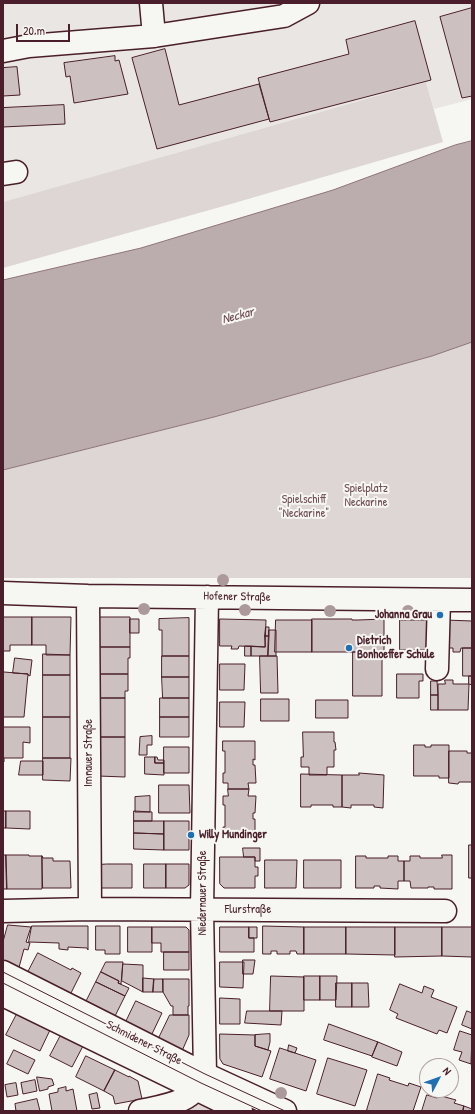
<!DOCTYPE html>
<html>
<head>
<meta charset="utf-8">
<style>
	body { margin:0 }
	#map { position:relative; width:475px; height:1114px; overflow:hidden; background:#f6f6f2; font-family:"Patrick Hand",sans-serif }
	canvas { display:block }
	.frame { position:absolute; inset:0; border:4px solid #4a1f2b; pointer-events:none }
	.north { position:absolute; left:419px; top:1058px; width:40px; height:40px; box-sizing:border-box; background:#f6f6f2; border:1px solid #b1a0a2; border-radius:50%; rotate:49deg; font-size:11px; font-weight:700; line-height:16px; text-align:center; color:#4a1f2b }
	.north::after { content:''; display:block; margin:auto; width:14px; height:18px; background:#1f6fb2; clip-path:polygon(50% 0,100% 100%,50% 72%,0 100%) }
	.scale { position:absolute; left:16px; top:24px; width:54px; height:18px; box-sizing:border-box; border:2px solid #4a1f2b; border-top:0; padding-left:5px; font-size:12px; line-height:14px; white-space:nowrap; color:#4a1f2b; -webkit-text-stroke:3px #f6f6f2; paint-order:stroke }
</style>
</head>
<body>
<div id="map">
<canvas width="475" height="1114"></canvas>
<div class="frame"></div>
<div class="north">N</div>
<div class="scale">20 m</div>
</div>
<script>
const context = document.querySelector('canvas').getContext('2d');
context.lineJoin = 'round';
function fillPath(path, color) {
  context.fillStyle = color;
  context.fill(path, 'evenodd');
}
function trace(path, color, width, dash) {
  context.strokeStyle = color;
  context.lineWidth = width;
  context.lineCap = dash ? 'butt' : 'round';
  context.setLineDash(dash || []);
  context.stroke(path);
}
function drawText(font, color, halo, rows, align = 'center') {
  context.font = font + ' "Patrick Hand",sans-serif';
  context.lineWidth = 4;
  context.setLineDash([]);
  context.textBaseline = 'middle';
  context.strokeStyle = halo;
  context.fillStyle = color;
  for (const [text, x, y, turn = 0] of rows) {
    context.save();
    context.translate(x, y);
    context.rotate((+turn || 0) * Math.PI / 180);
    context.textAlign = isNaN(turn) ? turn : align;
    if (halo) context.strokeText(text, 0, 0);
    context.fillText(text, 0, 0);
    context.restore();
  }
}
const built = new Path2D(`
	M3 3H472V99L434 109 426 82 3 202Z`);
const green = new Path2D(`
	M426 82 443 142 231 204 3 268V202Z
	M472 342V578H3V470L214 417 432 356Z
	M202 1104 216 1111H171Z`);
const water = new Path2D(`
	M472 141V342L432 356 214 417 3 470V280L141 248 333 190 455 145Z`);
const building = new Path2D(`
	M472 8V96L462 98 440 17Z
	M415 21 431 80 270 122 258 78 349 54 346 40Z
	M165 49 179 105 259 84 269 119 157 149 132 58Z
	M115 56V61L119 60 128 94 74 103 70 76 66 77 64 63Z
	M17 67 20 95 3 96V68Z
	M64 105 65 124 3 127V108Z
	M3 617H32V645H10V651H3Z
	M32 617H71L70 655H46V645H32Z
	M98 617H130V647H98Z
	M189 618V656H162V630H159V619Z
	M130 619H139V633H130Z
	M220 619 266 620 265 647 239 646 238 649H231L232 646H220Z
	M312 619H352V620H358L384 619V652H312Z
	M276 620H312V652H275Z
	M400 620H434V650H400Z
	M445 620 472 621V648H461L460 652H453V648H445Z
	M266 627H269V636H265Z
	M269 630H276V656H268Z
	M265 636H269L268 656H251V646L265 647Z
	M245 646H251V656H245Z
	M98 647H130V658H128V674H98Z
	M463 648H472V676H463Z
	M353 652H382V696H353Z
	M43 654 70 655V675H43Z
	M162 656H189V677H162Z
	M260 656H277L278 693H261Z
	M15 658 32 660 30 676 28 675V674L13 673Z
	M220 664H245L244 690H220Z
	M4 672 28 674 24 717H3V684Z
	M98 674H128V691H125V698H98Z
	M397 674H423V681H419V698H397Z
	M43 675H70V717H43Z
	M469 676H472V685L469 684Z
	M162 677H189V698H163Z
	M445 680H453V684H469L468 710H438V684H445Z
	M431 681H437L438 695H431Z
	M431 695H438V710H431Z
	M98 698H125V737H98Z
	M160 698H189V717H160Z
	M261 699H289V721H261Z
	M316 700H348V718H316Z
	M220 702H245L244 727H220Z
	M43 717H70V758H43Z
	M160 717H189V737H160Z
	M3 727H30V743L23 742V758H4V762H3Z
	M303 732H334V742H335L336 750H334V767H327V775H309V767H301V757H303Z
	M152 736V745H147V755H139L140 737Z
	M98 737H125V777L98 776Z
	M223 741H255V760L253 759V765H255L256 783H248L249 789H228V783H223V773H225V751H223Z
	M414 745H425V747H431V745H449V778H439V776H414Z
	M164 747H189V773H164Z
	M449 751H467V753H472V782H459L458 784 449 783Z
	M145 757H155V763H164V775L145 774Z
	M155 757H157L158 760H164V763H155Z
	M43 758H71L70 781 43 780Z
	M21 761H43V775H19Z
	M359 773 384 775 383 808 374 807V805H351V808L342 807V775H359Z
	M301 774 342 775V807H333V805H311V807H301Z
	M159 785H189L190 813H159Z
	M228 789H249L248 796H256L255 813H253V819H255V837H223V827H225V805H223V796H228Z
	M150 796V812H135V797Z
	M3 811H6V828H3Z
	M6 811H30V829L6 828Z
	M134 811 152 812V821H134Z
	M134 821H164V834L134 833Z
	M164 821H189V850H164Z
	M134 833 164 834V850L134 849Z
	M469 845H472V878H469Z
	M243 848H260V861H255V857H244Z
	M3 855H6L7 889H3Z
	M6 855H29V856H42V889H7Z
	M442 855H452V889H434V887H428V888H411L410 881H404V861H410V856H420V858H442Z
	M42 856 43 858H53V861H70L71 888H43Z
	M356 856H366V858H388V856H398V861H404V881H398V889L380 888V886H374V888H356Z
	M220 857H255V867H258V876H255V888H224L220 884Z
	M265 860H297L296 888H265Z
	M304 860H341V888H304Z
	M107 864H132V888H98V865Z
	M144 864H166V888H144Z
	M166 864H189V885L185 888H166Z
	M8 925 31 927 26 942 30 943 28 950 24 949 18 971 3 963V942Z
	M32 926H88V950L87 948 68 947V950L59 949V943L29 942Z
	M96 926H120V954H105V950H96Z
	M263 926 304 927V954H297L296 951H290V954H277V951H271V954H263Z
	M128 927H152V952H128Z
	M152 927H186L189 930V952H161V943H152Z
	M220 927H249V938H254V952H220Z
	M249 927H257V938H249Z
	M304 927H346V954H304Z
	M346 927H395V955L346 954Z
	M395 927H442V956L395 957Z
	M442 927H472V957L442 956Z
	M164 952H189V970H164Z
	M38 953 71 970 72 968 81 973 69 997 26 976Z
	M243 960H255L253 974H243Z
	M106 962H123L121 984 118 983 119 981 101 972Z
	M220 962H244L243 988 220 987Z
	M123 964 143 965V992L122 981Z
	M101 972 119 981 118 983 129 988 125 996 96 982Z
	M271 976 304 977V1011H270Z
	M304 976H320V1000H304Z
	M320 976H337L336 1000H320Z
	M143 978 154 979 153 992H143Z
	M154 979H163V992H153Z
	M163 979H189V1006H188V1015H173V1006H171L163 992Z
	M96 982 125 996 114 1018 85 1004Z
	M336 983H352V1007H336Z
	M352 983H368L369 1007H352Z
	M400 984 422 993 424 986 434 990 431 997 457 1007 447 1033 439 1030 437 1034 396 1018 398 1014 390 1010Z
	M220 998 240 999V1024H220Z
	M136 1001 162 1013 151 1036 125 1024Z
	M247 1011H282L281 1025 245 1023Z
	M467 1011 472 1013V1029L462 1025Z
	M17 1014 50 1030 40 1051 6 1035Z
	M170 1015H189V1035L182 1051 158 1040Z
	M329 1024 378 1042 372 1056 324 1040Z
	M460 1031 472 1035 471 1064 459 1060 462 1052 454 1050Z
	M220 1034 255 1035V1046L271 1051 262 1077 223 1064 220 1059Z
	M270 1034V1042L268 1050 255 1046V1035Z
	M61 1035 83 1046 72 1067 50 1056Z
	M378 1042 402 1052 397 1066 372 1057Z
	M289 1045 297 1048 295 1053 288 1051Z
	M280 1048 316 1060 306 1091 270 1079Z
	M14 1050 35 1060 28 1074 7 1064Z
	M86 1056 115 1070 104 1091 76 1077Z
	M328 1058 367 1070 355 1106 317 1094Z
	M115 1070 129 1077V1076L138 1081 142 1099 115 1104 113 1096 104 1091Z
	M378 1074 390 1078 389 1080 408 1086 409 1083 421 1087 413 1111H370L367 1110Z
	M37 1077 52 1079 54 1085 48 1087V1089L40 1091Z
	M35 1080 37 1091 23 1094 21 1083Z
	M16 1083 18 1095 7 1097 5 1085Z
	M66 1087V1091L73 1089 77 1111H52L49 1094 58 1092V1089Z
	M97 1093 100 1108 92 1109 89 1095Z
	M427 1095 437 1098 438 1095 456 1100 454 1103 464 1106 463 1111H422Z
	M37 1099 40 1111H16L15 1104Z
	M464 1106 472 1109V1111H463Z`);
const minor = new Path2D(`
	M151 3 154 36 284 16 308 3
	M3 51 29 46 154 36
	M3 174 16 172
	M3 593 88 596 472 600
	M88 596 90 909
	M437 669 439 600
	M3 911 90 909 445 911
	M140 1111C168 1105 194 1103 205 1074L202 910 207 597`);
const major = new Path2D(`
	M3 972 205 1074 285 1111
	M3 995 241 1111`);
const tram = new Path2D(`
	M3 972 205 1074 285 1111
	M3 983 201 1083 262 1111`);
const trees = [
	[223,580],
	[144,609],
	[245,610],
	[330,611],
	[408,611],
	[281,1093]
];
const markers = [
	[440,615,4,"#1f6fb2"],
	[349,648,4,"#1f6fb2"],
	[191,835,4,"#1f6fb2"]
];
const parkNames = [
	["Spielplatz",366,489],
	["Neckarine",366,503],
	["Spielschiff",304,500],
	["\"Neckarine\"",304,514]
];
const streetNames = [
	["Hofener Straße",237,597,1],
	["Imnauer Straße",89,753,-90],
	["Niedernauer Straße",203,893,-90],
	["Flurstraße",248,910],
	["Schmidener Straße",144,1043,27]
];
const poiNames = [
	["Johanna Grau",432,615,"right"],
	["Dietrich",357,641],
	["Bonhoeffer Schule",357,655],
	["Willy Mundinger",199,835]
];
const waterNames = [
	["Neckar",238,316,-15]
];
fillPath(built, '#e9e6e3');
fillPath(green, '#ddd6d5');
fillPath(water, '#bbadae');
trace(water, '#8e747a', 1);
fillPath(building, '#ccc1c0');
trace(building, '#4a1f2b', 1);
trace(minor, '#4a1f2b', 25);
trace(major, '#4a1f2b', 25);
trace(minor, '#f6f6f2', 22);
trace(major, '#f6f6f2', 22);
trace(tram, '#4a1f2b', 1);
context.fillStyle = '#ac999c';
for (const [x, y] of trees) {
  context.beginPath();
  context.arc(x, y, 6, 0, 2 * Math.PI);
  context.fill();
}
for (const [x, y, r, color] of markers) {
  const dot = new Path2D();
  dot.arc(x, y, r, 0, 2 * Math.PI);
  context.fillStyle = color;
  context.fill(dot);
  trace(dot, '#f6f6f2', 1.5);
}
drawText('12px', '#6f4d56', '#f6f6f2', parkNames);
drawText('12px', '#4a1f2b', '#f6f6f2', streetNames);
drawText('bold 12px', '#4a1f2b', '#f6f6f2', poiNames, 'left');
drawText('italic 13px', '#6c4a52', '#f6f6f2', waterNames);
</script>
</body>
</html>
